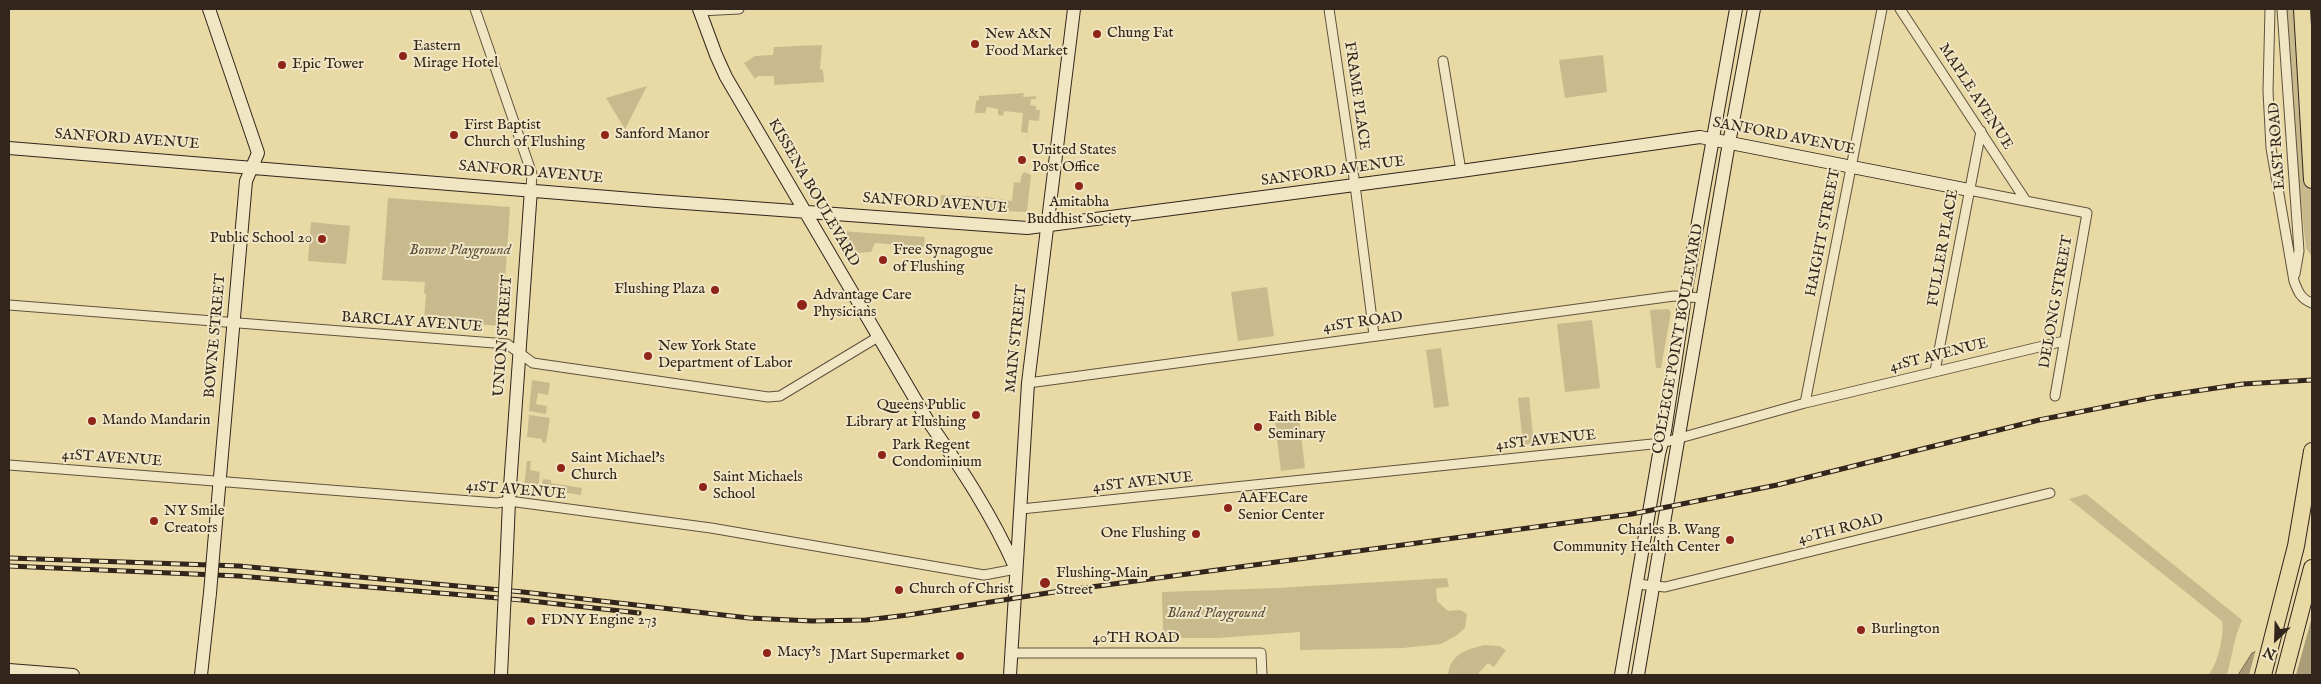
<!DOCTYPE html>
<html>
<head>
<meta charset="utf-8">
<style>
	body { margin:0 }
	#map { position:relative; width:2321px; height:684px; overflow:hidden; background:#e8d9a5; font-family:"IM FELL English",serif }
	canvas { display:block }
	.frame { position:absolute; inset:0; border:10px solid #32251b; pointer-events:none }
	.north { position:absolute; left:2251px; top:614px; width:50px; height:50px; -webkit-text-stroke:4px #f0e6c4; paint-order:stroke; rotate:204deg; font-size:14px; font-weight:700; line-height:20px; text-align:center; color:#32251b }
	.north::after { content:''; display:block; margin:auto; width:18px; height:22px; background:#32251b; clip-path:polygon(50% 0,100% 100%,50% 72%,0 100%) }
</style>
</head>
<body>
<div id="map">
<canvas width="2321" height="684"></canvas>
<div class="frame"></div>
<div class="north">N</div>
</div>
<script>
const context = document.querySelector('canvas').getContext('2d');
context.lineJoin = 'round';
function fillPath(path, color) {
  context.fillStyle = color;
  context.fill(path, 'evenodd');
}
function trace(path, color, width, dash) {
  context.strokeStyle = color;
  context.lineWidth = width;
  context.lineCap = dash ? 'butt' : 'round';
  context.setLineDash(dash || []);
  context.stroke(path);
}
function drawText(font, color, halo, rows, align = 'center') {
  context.font = font + ' "IM FELL English",serif';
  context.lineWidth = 4;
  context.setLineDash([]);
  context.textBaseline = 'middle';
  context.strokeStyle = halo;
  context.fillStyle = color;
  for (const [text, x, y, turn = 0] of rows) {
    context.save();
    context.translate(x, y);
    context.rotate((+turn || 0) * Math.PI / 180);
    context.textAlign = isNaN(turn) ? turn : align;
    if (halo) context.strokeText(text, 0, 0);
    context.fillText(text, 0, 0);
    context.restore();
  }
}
const green = new Path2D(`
	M2285 9H2312V257L2306 248 2296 158 2290 46Z
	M822 45 820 69 823 70 824 82 774 85V76H758L755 79 744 63 755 56 773 55 774 47Z
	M1603 55 1607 92 1565 98 1559 60Z
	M647 86 625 129 606 98Z
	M1024 93 1023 97 1036 96V99H1031L1030 105 1036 106V110H1040L1039 121 1029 120 1026 143 1027 133 1021 132 1023 113 1004 111 1003 116 998 115V109L987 107 985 113H975L976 101 979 100V96Z
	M1025 172 1031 175 1027 212 984 210 985 197 1012 201 1014 182 1020 183 1022 174Z
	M941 195 981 197V209L940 207Z
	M388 198 510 207 502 326 424 320 426 294 424 293 425 282 382 280Z
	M311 222 350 226 346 264 308 261Z
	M841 231 925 237 924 247 875 243 871 252 853 253Z
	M1267 287 1274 336 1238 341 1231 292Z
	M1668 309 1671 312 1661 368H1656L1650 310Z
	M1592 320 1600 388 1565 392 1557 324Z
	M1441 348 1449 406 1434 408 1426 350Z
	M532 380 550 383 548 395 538 393 536 404 547 406 546 414 529 411Z
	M1529 397 1534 444 1523 445 1518 398Z
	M529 415 550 418 546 443 542 442V439L527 437Z
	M1299 419 1305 468 1281 471 1275 423Z
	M527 461H531L530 470 540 472 538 490 524 487Z
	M543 479 551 480V483L582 488 581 495 541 489Z
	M2086 494 2242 620 2236 636 2227 675H2208C2217 667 2225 633 2222 621L2069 499Z
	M1447 578 1449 587 1436 588 1437 601 1448 611 1460 610 1467 614 1465 628 1457 635 1441 644 1403 648 1300 650V632L1217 638H1163L1162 592 1277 588Z
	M1484 645 1499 646 1506 650 1494 667 1488 663 1477 675H1448C1450 654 1466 650 1484 645Z`);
const water = new Path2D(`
	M2312 620V675H2238L2252 653 2298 633Z`);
const pier = new Path2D(`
	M2312 617 2296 675H2249L2256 649 2297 630Z`);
const street = new Path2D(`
	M475 9 532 174 531 189
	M1329 9 1355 185 1374 335
	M1900 9 2026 201
	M2270 9 2268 91 2271 148 2294 281C2298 292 2301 299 2312 303
	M2282 9 2299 251 2295 274
	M700 11 739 9
	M1443 61 1461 171
	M1969 190 2087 213 2055 396
	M9 305 507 344 533 363 768 397 780 396 878 337
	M1935 371 1981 131
	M1028 383 1674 296 1703 298
	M1805 403 1882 9
	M9 465 497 503 509 501 711 528 984 575 1016 569
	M1021 509 1662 443 1805 403 2064 341
	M1637 584 1665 587 2050 493
	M1011 653H1261L1262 675`);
const secondary = new Path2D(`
	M209 9 258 153 246 181 214 545
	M699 9 716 55 726 77 928 421C961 468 992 515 1015 567
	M9 148 657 201 1027 228 1461 171 1700 137 1969 190
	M506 572 509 501 531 189
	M9 670 73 675
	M201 675 210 593
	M501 675 504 610
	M1010 675 1028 383 1074 9
	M1621 675 1659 454 1665 431 1687 284 1736 9
	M1638 675 1727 154 1754 9`);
const highway = new Path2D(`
	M2302 9 2312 180
	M2263 675 2296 546 2312 451
	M2284 675 2312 568`);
const rail = new Path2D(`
	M9 558 239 566 523 592 749 618 812 621 866 620 908 615 1054 592 1632 514 1777 485 2039 420 2155 397 2243 384 2312 380
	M9 566 239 576 522 600 639 613`);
const secondaryBridge = new Path2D(`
	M210 593 214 545
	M504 610 506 572`);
const markers = [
	[1097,34,5,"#8f2418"],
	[975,44,5,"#8f2418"],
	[403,56,5,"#8f2418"],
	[282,65,5,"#8f2418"],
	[454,135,5,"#8f2418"],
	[605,135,5,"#8f2418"],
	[1022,160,5,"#8f2418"],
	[1079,186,5,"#8f2418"],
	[322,239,5,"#8f2418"],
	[883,260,5,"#8f2418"],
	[715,290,5,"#8f2418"],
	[802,305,6,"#8f2418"],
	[648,356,5,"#8f2418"],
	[976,415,5,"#8f2418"],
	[92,421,5,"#8f2418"],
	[1258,427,5,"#8f2418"],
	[882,455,5,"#8f2418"],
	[561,468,5,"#8f2418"],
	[703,487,5,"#8f2418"],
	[1228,508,5,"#8f2418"],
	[154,521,5,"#8f2418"],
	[1196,534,5,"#8f2418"],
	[1730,540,5,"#8f2418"],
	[1045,583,6,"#8f2418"],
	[899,590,5,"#8f2418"],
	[531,621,5,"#8f2418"],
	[1861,630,5,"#8f2418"],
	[767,653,5,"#8f2418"],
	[960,656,5,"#8f2418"]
];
const poiNames = [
	["Chung Fat",1107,34],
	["New A&N",985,35],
	["Food Market",985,52],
	["Eastern",413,47],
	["Mirage Hotel",413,64],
	["Epic Tower",292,65],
	["First Baptist",464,126],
	["Church of Flushing",464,143],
	["Sanford Manor",615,135],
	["United States",1032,151],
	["Post Office",1032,168],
	["Amitabha",1079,203,"center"],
	["Buddhist Society",1079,220,"center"],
	["Public School 20",312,239,"right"],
	["Free Synagogue",893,251],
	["of Flushing",893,268],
	["Flushing Plaza",705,290,"right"],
	["Advantage Care",813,296],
	["Physicians",813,313],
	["New York State",658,347],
	["Department of Labor",658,364],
	["Queens Public",966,406,"right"],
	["Library at Flushing",966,423,"right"],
	["Faith Bible",1268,418],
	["Seminary",1268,435],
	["Mando Mandarin",102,421],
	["Park Regent",892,446],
	["Condominium",892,463],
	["Saint Michael's",571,459],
	["Church",571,476],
	["Saint Michaels",713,478],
	["School",713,495],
	["AAFECare",1238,499],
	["Senior Center",1238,516],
	["NY Smile",164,512],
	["Creators",164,529],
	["Charles B. Wang",1720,531,"right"],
	["Community Health Center",1720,548,"right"],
	["One Flushing",1186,534,"right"],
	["Flushing–Main",1056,574],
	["Street",1056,591],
	["Church of Christ",909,590],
	["FDNY Engine 273",541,621],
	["Burlington",1871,630],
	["Macy's",777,653],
	["JMart Supermarket",950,656,"right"]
];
const streetNames = [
	["FRAME PLACE",1356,96,82],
	["MAPLE AVENUE",1975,97,57],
	["SANFORD AVENUE",1784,137,11],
	["SANFORD AVENUE",127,140,4],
	["EAST ROAD",2278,146,-94],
	["SANFORD AVENUE",1333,172,-8],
	["SANFORD AVENUE",531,173,5],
	["KISSENA BOULEVARD",813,193,60],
	["SANFORD AVENUE",935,204,4],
	["HAIGHT STREET",1824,233,-79],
	["FULLER PLACE",1944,248,-80],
	["DELONG STREET",2057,302,-80],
	["BARCLAY AVENUE",412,323,4],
	["41ST ROAD",1363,323,-8],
	["BOWNE STREET",216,336,-85],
	["UNION STREET",504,336,-86],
	["MAIN STREET",1017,339,-84],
	["COLLEGE POINT BOULEVARD",1679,339,-80],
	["41ST AVENUE",1939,356,-14],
	["41ST AVENUE",1546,441,-6],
	["41ST AVENUE",112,459,4],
	["41ST AVENUE",1143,483,-6],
	["41ST AVENUE",516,491,5],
	["40TH ROAD",1841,530,-14],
	["40TH ROAD",1136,639]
];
const parkNames = [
	["Bowne Playground",460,251],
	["Bland Playground",1216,614]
];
fillPath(green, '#c9ba8e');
fillPath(water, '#aa9c76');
trace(water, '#7a6c52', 1);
fillPath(pier, '#e8d9a5');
trace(street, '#60523e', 11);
trace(secondary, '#32251b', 14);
trace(highway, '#32251b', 18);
trace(street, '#f0e6c4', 9);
trace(secondary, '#f0e6c4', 12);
trace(highway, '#e8d9a5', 16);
trace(rail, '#32251b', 5);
trace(rail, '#f0e6c4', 3, [9]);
trace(secondaryBridge, '#32251b', 14, []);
trace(secondaryBridge, '#f0e6c4', 12);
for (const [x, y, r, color] of markers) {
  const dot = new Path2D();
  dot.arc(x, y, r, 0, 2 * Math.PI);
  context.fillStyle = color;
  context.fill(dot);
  trace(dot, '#f0e6c4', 2);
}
drawText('15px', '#32251b', '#f0e6c4', poiNames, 'left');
drawText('15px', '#32251b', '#f0e6c4', streetNames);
drawText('italic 15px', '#584a38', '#f0e6c4', parkNames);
</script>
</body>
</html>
